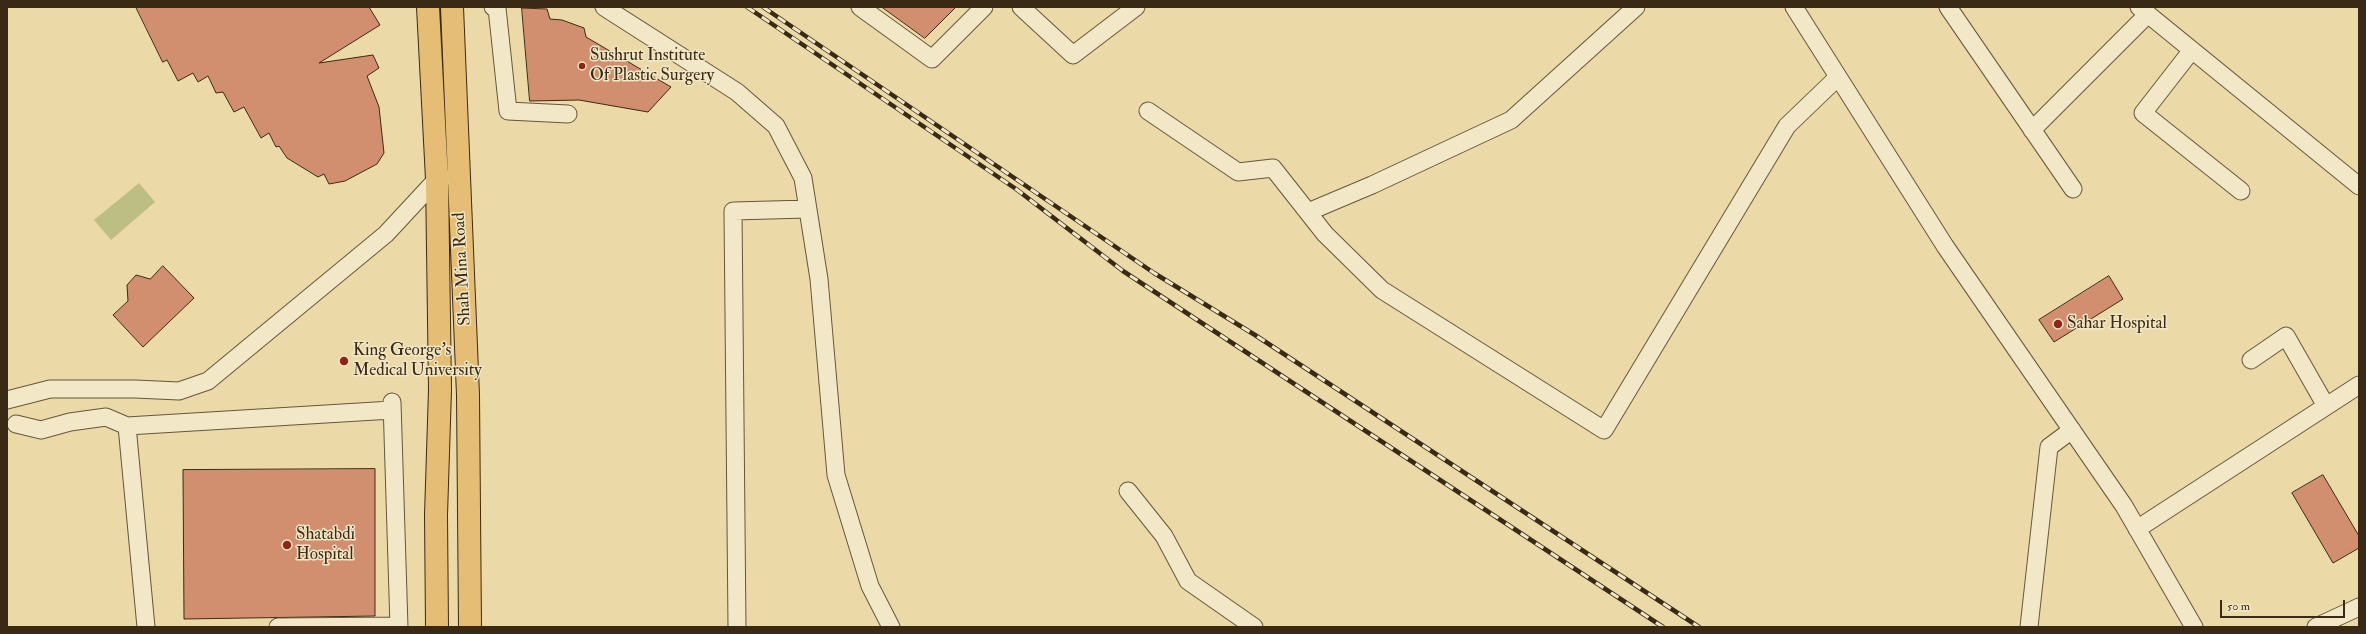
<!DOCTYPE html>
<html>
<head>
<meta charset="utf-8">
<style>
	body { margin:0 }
	#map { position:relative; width:2366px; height:634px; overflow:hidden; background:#ebdaa8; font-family:"IM FELL Double Pica",serif }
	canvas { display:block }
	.frame { position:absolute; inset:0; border:8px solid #3a2a15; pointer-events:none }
	.scale { position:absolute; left:2220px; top:600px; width:125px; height:18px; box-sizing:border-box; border:2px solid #3a2a15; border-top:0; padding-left:5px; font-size:12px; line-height:14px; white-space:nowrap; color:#3a2a15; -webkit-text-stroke:3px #f2e7c6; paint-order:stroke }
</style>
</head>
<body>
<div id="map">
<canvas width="2366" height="634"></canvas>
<div class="frame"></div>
<div class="scale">50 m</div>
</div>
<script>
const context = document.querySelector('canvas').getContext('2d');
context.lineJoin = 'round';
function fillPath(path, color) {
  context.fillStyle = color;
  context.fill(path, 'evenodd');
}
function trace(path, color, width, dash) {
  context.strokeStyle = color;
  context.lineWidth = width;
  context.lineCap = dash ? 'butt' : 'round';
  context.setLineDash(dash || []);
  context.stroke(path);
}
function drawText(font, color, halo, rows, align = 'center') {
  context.font = font + ' "IM FELL Double Pica",serif';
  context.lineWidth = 3;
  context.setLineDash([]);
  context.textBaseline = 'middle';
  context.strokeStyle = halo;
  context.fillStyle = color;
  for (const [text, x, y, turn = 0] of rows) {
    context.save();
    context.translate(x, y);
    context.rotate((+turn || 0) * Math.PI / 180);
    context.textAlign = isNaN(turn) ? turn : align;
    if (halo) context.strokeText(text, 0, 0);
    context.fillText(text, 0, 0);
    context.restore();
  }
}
const green = new Path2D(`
	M139 183 155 202 111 240 94 220Z`);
const building = new Path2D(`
	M136 7H369L380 25 319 63 373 55 379 68 367 76 379 107 384 153 377 164 345 181 329 184 324 174 318 177 287 158 279 146 276 147 269 133 261 138 244 107 234 112 223 92 216 93 208 76 198 82 193 73 178 81 167 60 163 62Z
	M882 7H956L925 38Z
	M522 8 547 9 550 19 562 20 584 28 586 37 671 87 648 112 579 100 530 101Z
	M163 266 194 298 143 347 113 315 128 301 127 285 136 275 150 279Z
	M2109 276 2123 299 2054 342 2039 320Z
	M375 469V616L184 619 183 470Z
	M2323 475 2359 536V548L2333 563 2292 493Z`);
const minor = new Path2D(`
	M493 7 497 8 508 111 568 114
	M604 7 737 92 776 126 803 178 819 279 836 475 870 586 891 627
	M860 7 932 59 984 7
	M1021 7 1073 55 1136 7
	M1794 7 1945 246 2124 506 2194 627
	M1948 7 2073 189
	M2139 7 2359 186
	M2192 50 2143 113 2241 191
	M1148 111 1238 172 1273 168 1325 234 1382 290 1604 430 1787 126 1838 77
	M2032 130 2148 14
	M1308 212 1372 185 1511 120 1636 7
	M2251 360 2286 336 2326 406
	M7 400 50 389H135L179 391 208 381 386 234 437 179 443 178
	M392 402 399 627
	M16 424 41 430 70 422 106 417 127 426
	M1128 491 1164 536 1188 581 1254 627
	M2137 529 2359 385
	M146 627 127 426 392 410
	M278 627 399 626
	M737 627 733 211 808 209
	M2029 627 2049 447 2072 430
	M2316 627 2359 607`);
const major = new Path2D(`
	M428 7 437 179 440 390 436 515 437 627
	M452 7 468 395 470 627`);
const rail = new Path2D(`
	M747 7 1016 189 1123 271 1663 627
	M763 7 1154 273 1255 335 1699 627`);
const markers = [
	[582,66,4,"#8f2418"],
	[2058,324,5,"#8f2418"],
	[344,361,5,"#8f2418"],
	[287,545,5,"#8f2418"]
];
const poiNames = [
	["Sushrut Institute",590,56],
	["Of Plastic Surgery",590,76],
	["Sahar Hospital",2067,324],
	["King George's",353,351],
	["Medical University",353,371],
	["Shatabdi",296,535],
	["Hospital",296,555]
];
const streetNames = [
	["Shah Mina Road",463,269,-93]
];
fillPath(green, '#bdbe84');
fillPath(building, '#d28f70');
trace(building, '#3a2a15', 1);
trace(minor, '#66563a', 19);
trace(major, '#3a2a15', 24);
trace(minor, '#f2e7c6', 17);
trace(major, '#e6bd74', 22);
trace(rail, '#3a2a15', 4.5);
trace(rail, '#f2e7c6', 3, [9]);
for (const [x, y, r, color] of markers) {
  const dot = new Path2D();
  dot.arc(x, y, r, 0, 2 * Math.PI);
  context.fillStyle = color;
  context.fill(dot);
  trace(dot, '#f2e7c6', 1.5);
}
drawText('17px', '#3a2a15', '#f2e7c6', poiNames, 'left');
drawText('17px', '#3a2a15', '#f2e7c6', streetNames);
</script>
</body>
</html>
